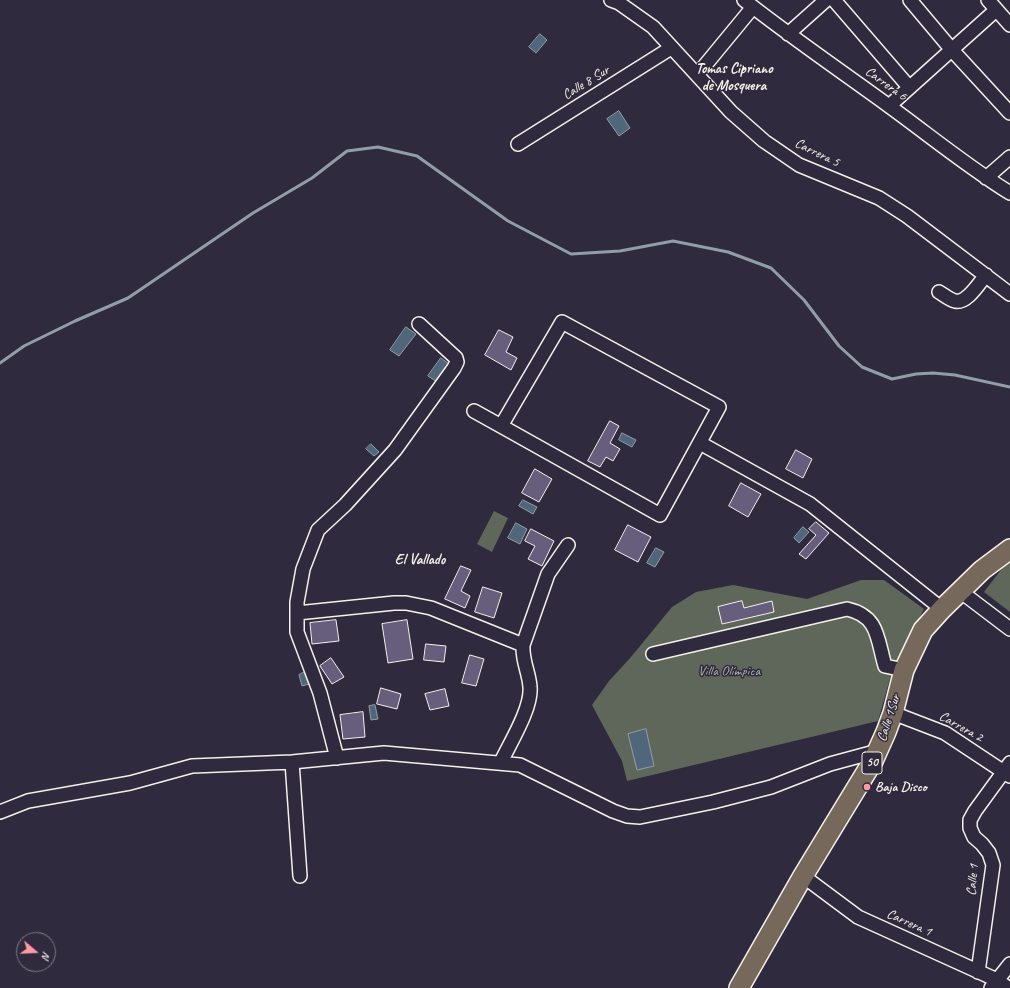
<!DOCTYPE html>
<html>
<head>
<meta charset="utf-8">
<style>
	body { margin:0 }
	#map { position:relative; width:1010px; height:988px; overflow:hidden; background:#2f2a3d; font-family:Caveat,sans-serif }
	canvas { display:block }
	.north { position:absolute; left:16px; top:932px; width:40px; height:40px; box-sizing:border-box; background:#2f2a3d; border:1px solid #7e7a81; border-radius:50%; rotate:109deg; font-size:11px; font-weight:700; line-height:16px; text-align:center; color:#f4f1e8 }
	.north::after { content:''; display:block; margin:auto; width:14px; height:18px; background:#ff9aa2; clip-path:polygon(50% 0,100% 100%,50% 72%,0 100%) }
</style>
</head>
<body>
<div id="map">
<canvas width="1010" height="988"></canvas>
<div class="north">N</div>
</div>
<script>
const context = document.querySelector('canvas').getContext('2d');
context.lineJoin = 'round';
function fillPath(path, color) {
  context.fillStyle = color;
  context.fill(path, 'evenodd');
}
function trace(path, color, width, dash) {
  context.strokeStyle = color;
  context.lineWidth = width;
  context.lineCap = dash ? 'butt' : 'round';
  context.setLineDash(dash || []);
  context.stroke(path);
}
function drawText(font, color, halo, rows, align = 'center') {
  context.font = font + ' Caveat,sans-serif';
  context.lineWidth = 3;
  context.setLineDash([]);
  context.textBaseline = 'middle';
  context.strokeStyle = halo;
  context.fillStyle = color;
  for (const [text, x, y, turn = 0] of rows) {
    context.save();
    context.translate(x, y);
    context.rotate((+turn || 0) * Math.PI / 180);
    context.textAlign = isNaN(turn) ? turn : align;
    if (halo) context.strokeText(text, 0, 0);
    context.fillText(text, 0, 0);
    context.restore();
  }
}
const green = new Path2D(`
	M494 511 508 518 492 552 477 544Z
	M1010 558V612L984 592Z
	M861 580H884L924 609 891 675 878 721 627 781 622 761 592 705 609 681 631 657 672 607 696 592 733 585 807 599Z`);
const water = new Path2D(`
	M540 34 547 40 536 53 529 47Z
	M619 111 630 128 619 136 607 119Z
	M406 327 416 334 399 356 390 350Z
	M441 358 449 364 437 382 428 376Z
	M622 433 636 440 632 447 619 440Z
	M371 444 379 452 374 456 366 449Z
	M523 500 537 507 533 514 519 506Z
	M516 523 527 529 520 544 508 538Z
	M803 527 809 532 799 543 794 538Z
	M656 548 664 552 655 567 647 563Z
	M305 672 309 684 302 686 299 675Z
	M375 705 378 719 371 720 369 706Z
	M646 729 654 766 637 770 628 734Z`);
const stream = new Path2D(`
	M0 363 24 346 75 321 128 298 253 213 312 178 347 151 378 147 417 156 508 221 571 254 620 251 673 241 728 252 771 268 804 300 839 346 862 367 892 379 916 374 933 373 955 375 1010 387`);
const building = new Path2D(`
	M499 330 513 337 506 352 517 358 511 370 485 355Z
	M610 421 619 426 610 443 620 449 613 461 606 457 600 467 588 461Z
	M796 450 812 459 803 478 786 469Z
	M535 469 552 479 539 502 522 493Z
	M741 483 761 494 748 517 729 506Z
	M816 522 829 533 806 559 799 554 816 535 809 529Z
	M628 525 651 537 638 562 615 550Z
	M531 529 554 541 542 566 528 559 535 546 525 541Z
	M461 566 471 570 461 591 470 596 465 608 445 599Z
	M483 587 502 593 494 618 475 612Z
	M742 601 744 608 772 601 774 612 722 624 718 607Z
	M336 620 339 641 312 644 310 623Z
	M407 620 413 659 388 663 382 624Z
	M426 644 446 646 444 662 424 660Z
	M470 655 484 659 476 686 462 683Z
	M331 658 344 677 332 684 320 666Z
	M381 688 401 694 397 709 377 704Z
	M445 689 449 706 430 710 425 694Z
	M363 712 365 737 343 739 340 715Z`);
const minor = new Path2D(`
	M611 0 619 3 653 27 731 112 764 141 799 165 879 198 907 216 1010 294
	M744 0C791 37 841 71 889 106 929 135 968 167 1010 193
	M834 0 909 87
	M910 0 952 50 1010 113
	M988 0 1010 25
	M788 34 826 0
	M697 75 753 7
	M889 106 996 10
	M518 144 671 48
	M986 178 1010 157
	M939 292C944 295 950 300 955 301 967 304 979 283 986 275
	M474 411 501 426 660 515 719 407 562 322 501 426
	M700 443 810 504 942 609
	M960 591 1010 629
	M297 613 394 603H406L431 608 523 645
	M653 654 847 609C879 616 877 639 885 666L904 670
	M893 713 945 733 1010 776
	M337 758 320 693 297 632V602L303 569 318 530 345 505 395 450 454 368 457 362 456 358 419 324
	M292 762 300 876
	M501 762C510 743 532 708 530 687 529 672 522 661 523 645L548 574 568 545
	M0 812 28 801 130 783 192 766 292 762 384 753 520 765 613 811 627 816 640 817 713 802 771 787 830 764 878 751
	M803 876 858 917 997 980 1008 988
	M978 972 993 865 989 853 982 844 974 837 970 828V820L975 811 1010 763
	M991 988 1010 964`);
const highway = new Path2D(`
	M739 988 803 876 873 761 886 732 893 713 904 670 923 630 942 609 982 570 1010 549`);
const markers = [
	[867,787,4,"#ff9aa2"]
];
const shields = [
	[872,763,20]
];
const shieldNames = [
	["50",872,763]
];
const streetNames = [
	["Calle 8 Sur",586,83,-32],
	["Carrera 6",886,84,36],
	["Carrera 5",817,153,26],
	["Calle 1Sur",889,718,-72],
	["Carrera 2",961,727,29],
	["Calle 1",973,880,-85],
	["Carrera 1",909,923,24]
];
const parkNames = [
	["Villa Olímpica",729,671]
];
const poiNames = [
	["Baja Disco",875,787]
];
const neighbourhoodNames = [
	["Tomas Cipriano",734,69],
	["de Mosquera",734,86],
	["El Vallado",420,560]
];
fillPath(green, '#5f675b');
fillPath(water, '#50677b');
trace(water, '#929ea7', 1);
trace(stream, '#929ea7', 3);
fillPath(building, '#665e7c');
trace(building, '#f4f1e8', 1);
trace(minor, '#f4f1e8', 16);
trace(highway, '#f4f1e8', 22);
trace(minor, '#2f2a3d', 13);
trace(highway, '#76695c', 19);
for (const [x, y, r, color] of markers) {
  const dot = new Path2D();
  dot.arc(x, y, r, 0, 2 * Math.PI);
  context.fillStyle = color;
  context.fill(dot);
  trace(dot, '#2f2a3d', 1.5);
}
for (const [x, y, w] of shields) {
  const box = new Path2D();
  box.roundRect(x - w / 2, y - 11, w, 22, 3);
  context.fillStyle = '#2f2a3d';
  context.fill(box);
  trace(box, '#f4f1e8', 1);
}
drawText('bold 13px', '#f4f1e8', null, shieldNames);
drawText('14px', '#f4f1e8', '#2f2a3d', streetNames);
drawText('14px', '#b1b3a9', '#2f2a3d', parkNames);
drawText('bold 14px', '#f4f1e8', '#2f2a3d', poiNames, 'left');
drawText('bold 15px', '#f4f1e8', '#2f2a3d', neighbourhoodNames);
</script>
</body>
</html>
